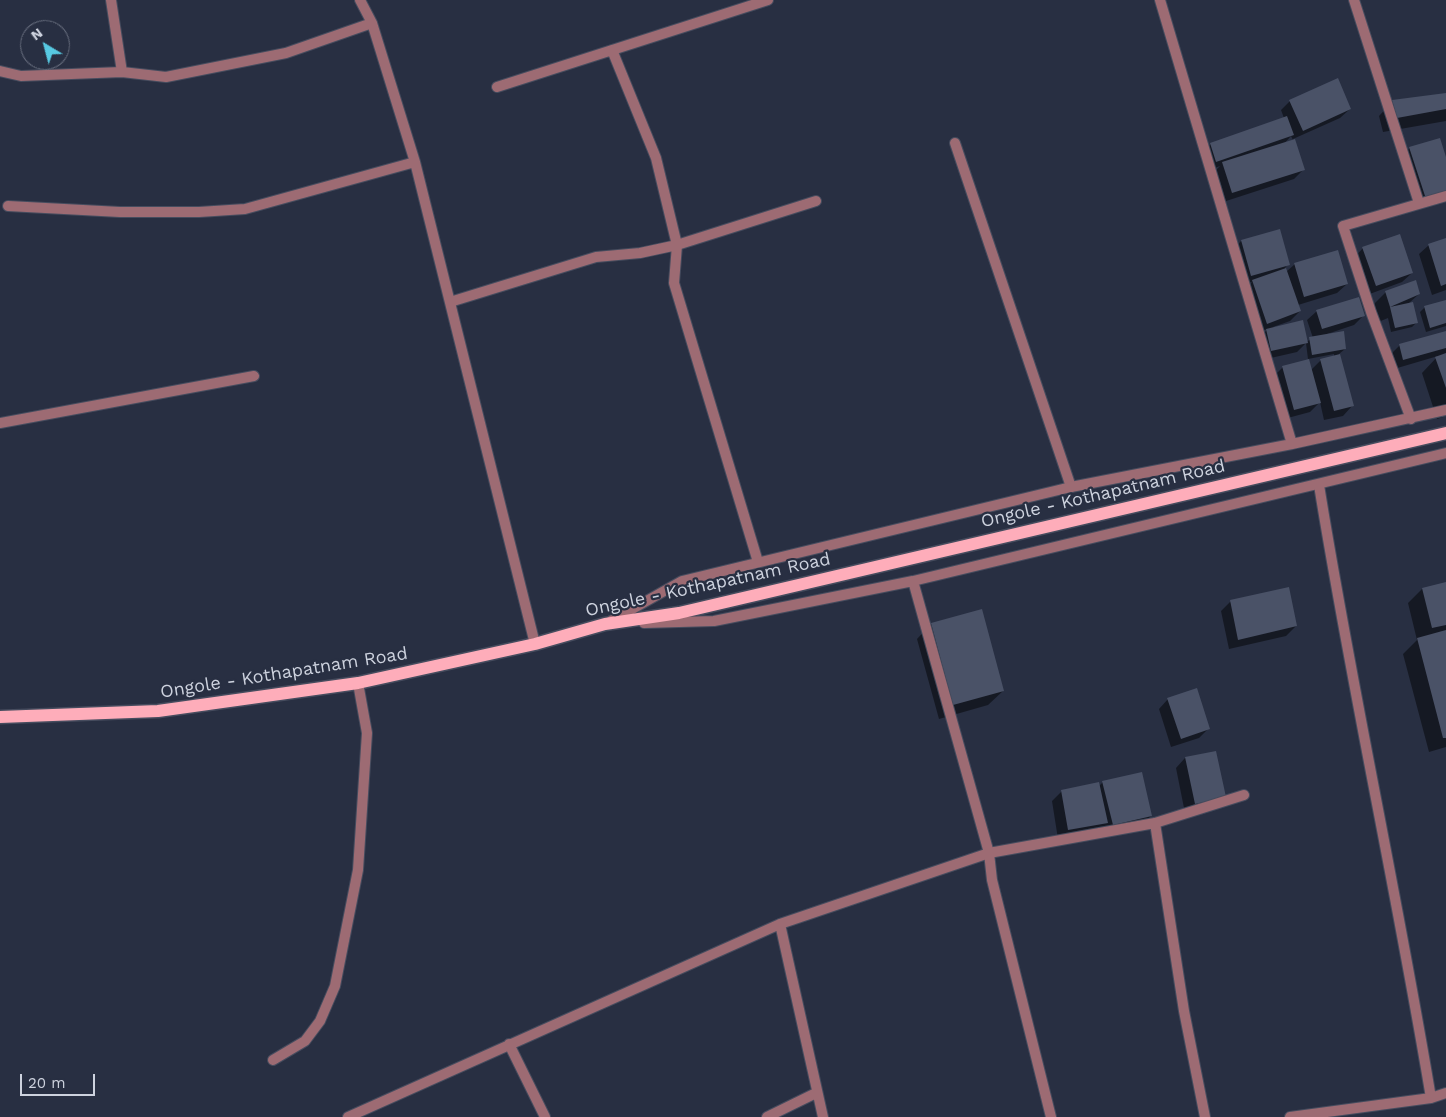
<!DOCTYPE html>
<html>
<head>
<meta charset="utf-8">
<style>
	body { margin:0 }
	#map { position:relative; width:1446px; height:1117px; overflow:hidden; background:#282f42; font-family:"Work Sans",sans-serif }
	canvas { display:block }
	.north { position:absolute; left:20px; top:20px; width:50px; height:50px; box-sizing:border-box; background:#282f42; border:1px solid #6a7080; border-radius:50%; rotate:323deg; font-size:14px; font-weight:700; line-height:20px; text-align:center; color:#cdd2de }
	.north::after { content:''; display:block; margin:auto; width:18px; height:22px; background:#57c9e2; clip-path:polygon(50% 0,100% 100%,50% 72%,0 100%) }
	.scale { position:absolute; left:20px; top:1074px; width:75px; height:22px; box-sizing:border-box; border:2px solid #cdd2de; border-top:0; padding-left:6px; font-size:15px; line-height:18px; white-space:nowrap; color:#cdd2de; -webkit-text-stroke:4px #282f42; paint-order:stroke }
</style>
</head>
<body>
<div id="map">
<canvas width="1446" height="1117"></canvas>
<div class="north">N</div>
<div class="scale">20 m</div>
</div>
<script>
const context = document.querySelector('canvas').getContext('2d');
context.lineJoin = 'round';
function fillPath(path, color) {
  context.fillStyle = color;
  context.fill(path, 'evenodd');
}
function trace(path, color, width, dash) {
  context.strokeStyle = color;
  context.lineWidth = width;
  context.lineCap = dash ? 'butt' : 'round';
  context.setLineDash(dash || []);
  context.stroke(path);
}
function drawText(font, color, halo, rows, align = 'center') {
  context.font = font + ' "Work Sans",sans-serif';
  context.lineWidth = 4.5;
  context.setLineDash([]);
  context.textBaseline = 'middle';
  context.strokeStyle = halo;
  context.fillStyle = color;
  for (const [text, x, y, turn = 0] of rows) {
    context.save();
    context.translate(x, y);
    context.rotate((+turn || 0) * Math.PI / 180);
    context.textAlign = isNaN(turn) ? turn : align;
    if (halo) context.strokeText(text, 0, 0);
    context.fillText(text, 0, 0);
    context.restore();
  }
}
const shadow = new Path2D(`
	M1446 94V121L1383 132 1379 116 1393 101Z
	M1290 101 1350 109 1340 118 1293 139 1304 169 1294 179 1223 202 1213 173 1220 166 1207 171 1201 153 1211 144 1284 118 1281 110ZM1291 136 1293 140 1284 144Z
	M1410 148 1446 161V198L1416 208 1400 158Z
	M1446 239V290L1432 295 1419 254 1429 245Z
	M1241 241 1288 264 1285 268 1286 272 1295 264 1347 284 1337 293 1298 305 1300 311 1290 321 1273 327 1306 342 1313 338 1307 320 1317 311 1363 316 1354 325 1327 334 1345 349 1339 354 1352 406 1343 416 1324 420 1320 402 1310 412 1284 419 1273 377 1283 367 1311 370 1321 360 1334 356V354L1308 359 1306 343 1297 352 1262 360 1257 340 1268 329 1257 332 1243 291 1252 282 1241 285 1232 251Z
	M1363 248 1412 273 1402 282 1367 295 1354 258Z
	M1386 292 1419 294 1408 304 1417 322 1412 327 1391 332 1388 318 1371 325 1367 311Z
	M1446 301V326L1426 332 1420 312 1425 307Z
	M1446 332V416L1437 419 1422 373 1438 356 1394 369 1390 355 1400 345Z
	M1446 583V747L1429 752 1403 654 1417 640 1408 603 1422 589Z
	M1230 602 1296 626 1286 636 1229 649 1221 611Z
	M931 624 1003 691 988 705 939 719 917 639Z
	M1168 699 1208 729 1199 738 1171 747 1159 709Z
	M1215 752 1225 797 1185 813 1176 768 1185 758Z
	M1103 782 1151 816 1141 826 1103 834 1102 827 1097 832 1058 839 1052 801 1062 791 1098 787Z`);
const building = new Path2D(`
	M1338 78 1351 109 1303 131 1289 100Z
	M1446 93V109L1397 118 1392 100Z
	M1287 116 1294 135 1216 162 1210 143Z
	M1440 138 1446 157V193L1426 199 1409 147Z
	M1295 139 1305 170 1232 193 1222 162Z
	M1280 229 1290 265 1251 276 1241 240Z
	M1400 234 1413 273 1376 286 1362 247Z
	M1446 238V284L1441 286 1428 244Z
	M1338 250 1348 284 1304 297 1294 263Z
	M1286 268 1301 311 1267 324 1252 280Z
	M1416 280 1420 294 1390 307 1385 291Z
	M1359 297 1365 316 1322 329 1316 310Z
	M1446 300V323L1430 328 1424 306Z
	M1413 302 1418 323 1395 328 1390 307Z
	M1303 320 1308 343 1271 351 1266 329Z
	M1344 331 1346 349 1312 355 1309 337Z
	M1446 331V348L1403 360 1399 344Z
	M1446 353V388L1435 357Z
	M1340 354 1354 406 1334 411 1320 359Z
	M1309 359 1321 403 1294 410 1282 366Z
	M1446 582V625L1432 628 1422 588Z
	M1289 587 1297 626 1238 640 1230 600Z
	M982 609 1004 691 953 705 931 623Z
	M1446 630V738H1443L1417 638Z
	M1197 688 1210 729 1181 739 1167 698Z
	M1216 751 1226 797 1195 804 1185 757Z
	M1142 772 1152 816 1113 825 1102 781Z
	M1099 782 1108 823 1068 830 1061 790Z`);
const lane = new Path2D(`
	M955 143 1071 487
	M273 1060 305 1041 320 1021 335 986 358 870 367 733 358 683`);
const street = new Path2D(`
	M111 0 122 72
	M360 0 372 23 415 162 535 644
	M1160 0 1292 444
	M1354 0 1419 203
	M612 50 656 158 677 245 674 283 758 562
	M0 71 21 76 122 72 166 77 286 53 372 23
	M497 87 768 0
	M8 206 120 212H199L245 209 415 162
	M450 302 596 257 640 253 677 245 816 201
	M1411 419 1371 312 1343 226 1446 196
	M0 423 254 376
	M1319 485C1352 690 1397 893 1431 1098
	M913 581 989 853 992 880 1051 1117
	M611 621 682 581 1071 487 1292 444 1446 410
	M644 623 714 621 913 581 1446 453
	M1155 823 1184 1011 1205 1117
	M780 924 823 1117
	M509 1044 545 1117
	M348 1117 780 924 989 853 1155 823 1244 795
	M767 1117 816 1093
	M1290 1117 1431 1098 1446 1093`);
const primary = new Path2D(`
	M0 717 158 711 358 683 535 644 605 624 679 613 1446 433`);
const streetNames = [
	["Ongole - Kothapatnam Road",1103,494,-13],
	["Ongole - Kothapatnam Road",708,585,-12],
	["Ongole - Kothapatnam Road",284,673,-9]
];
fillPath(shadow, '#0007');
fillPath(building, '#4a5267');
trace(lane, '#464c5e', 12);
trace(street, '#464c5e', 12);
trace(primary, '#464c5e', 15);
trace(lane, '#9d6b73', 10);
trace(street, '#9d6b73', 10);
trace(primary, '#feadba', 12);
drawText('18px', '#cdd2de', '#282f42', streetNames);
</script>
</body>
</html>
